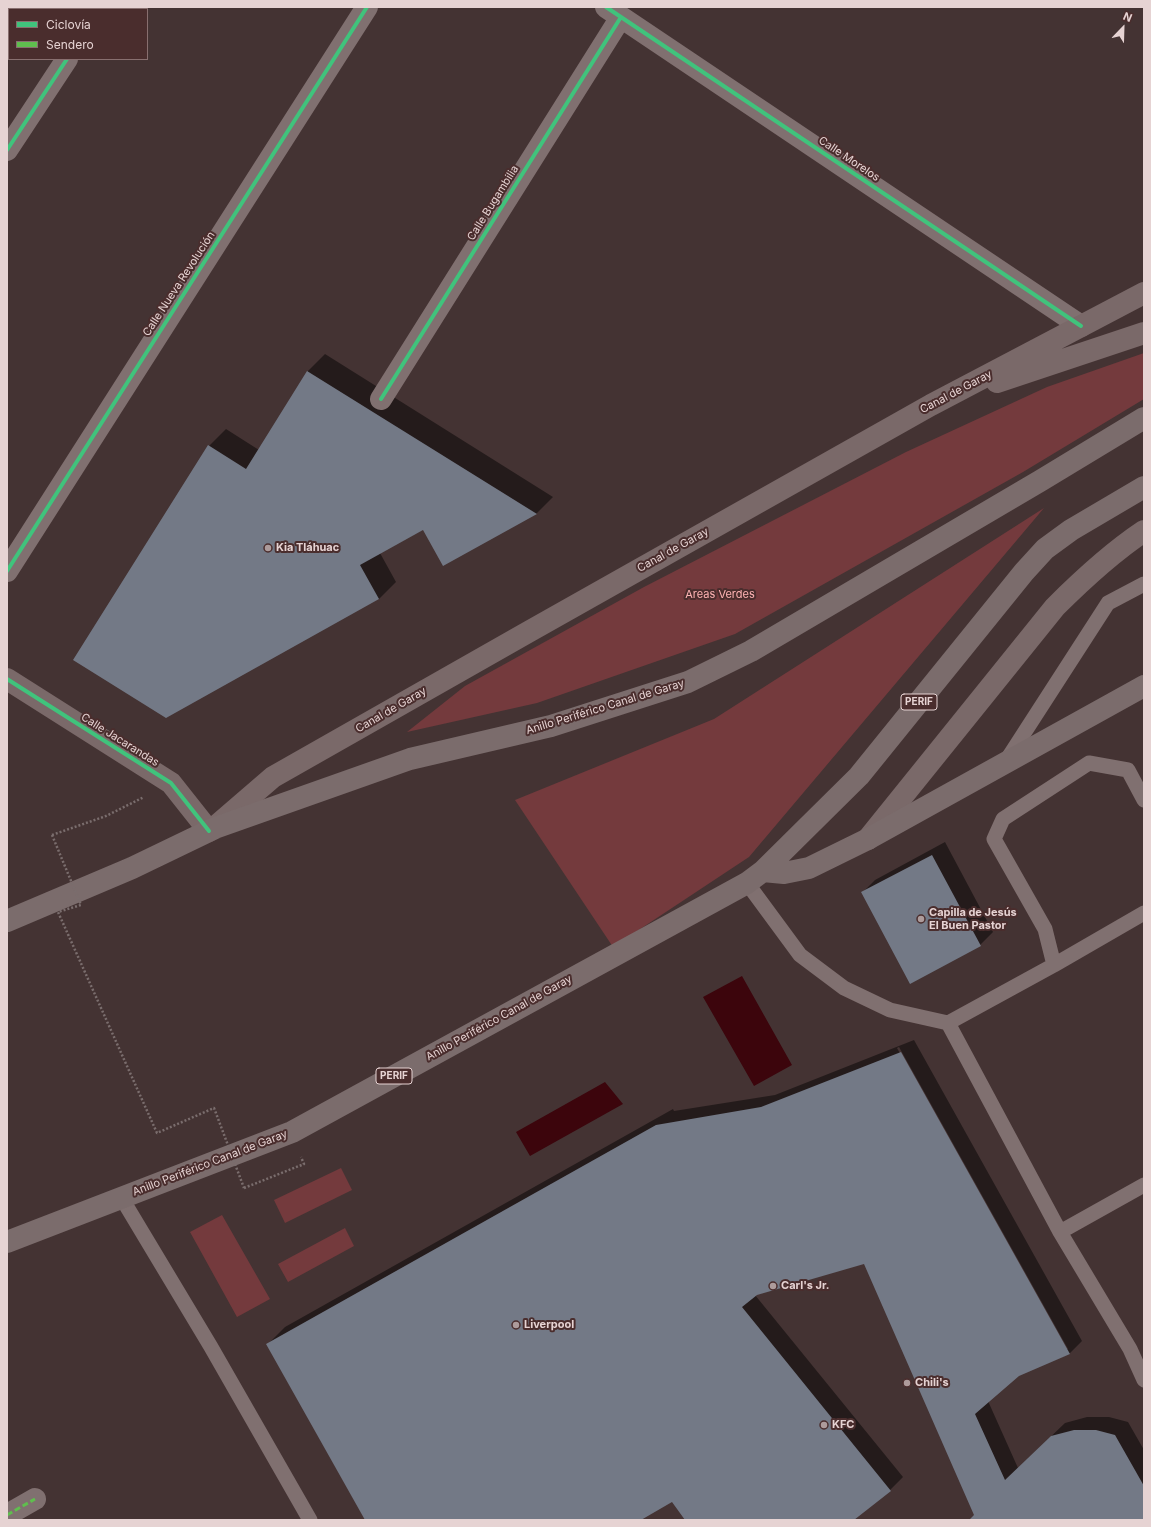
<!DOCTYPE html>
<html>
<head>
<meta charset="utf-8">
<style>
	body { margin:0 }
	#map { position:relative; width:1151px; height:1527px; overflow:hidden; background:#433; font-family:Inter,sans-serif }
	canvas { display:block }
	.frame { position:absolute; inset:0; border:8px solid #e6d3d3; pointer-events:none }
	.legend { position:absolute; left:8px; top:8px; width:140px; height:52px; box-sizing:border-box; background:#4a2d2d; border:1px solid #886f6f; margin:0; padding:5px 7px; list-style:none; font-size:12px; color:#e6d3d3 }
	.legend li { display:flex; align-items:center; gap:8px; height:20px }
	.legend b { width:20px; border:1px solid #886f6f }
	.north { position:absolute; left:1103px; top:8px; width:40px; height:40px; -webkit-text-stroke:3px #4a2d2d; paint-order:stroke; rotate:23deg; font-size:11px; font-weight:700; line-height:16px; text-align:center; color:#e6d3d3 }
	.north::after { content:''; display:block; margin:auto; width:14px; height:18px; background:#e6d3d3; clip-path:polygon(50% 0,100% 100%,50% 72%,0 100%) }
</style>
</head>
<body>
<div id="map">
<canvas width="1151" height="1527"></canvas>
<div class="frame"></div>
<ul class="legend">
<li><b style="height:5px;background:#40c37c"></b>Ciclovía</li>
<li><b style="height:5px;background:#5fbe4e"></b>Sendero</li>
</ul>
<div class="north">N</div>
</div>
<script>
const context = document.querySelector('canvas').getContext('2d');
context.lineJoin = 'round';
function fillPath(path, color) {
  context.fillStyle = color;
  context.fill(path, 'evenodd');
}
function trace(path, color, width, dash) {
  context.strokeStyle = color;
  context.lineWidth = width;
  context.lineCap = dash ? 'butt' : 'round';
  context.setLineDash(dash || []);
  context.stroke(path);
}
function drawText(font, color, halo, rows, align = 'center') {
  context.font = font + ' Inter,sans-serif';
  context.lineWidth = 4;
  context.setLineDash([]);
  context.textBaseline = 'middle';
  context.strokeStyle = halo;
  context.fillStyle = color;
  for (const [text, x, y, turn = 0] of rows) {
    context.save();
    context.translate(x, y);
    context.rotate((+turn || 0) * Math.PI / 180);
    context.textAlign = isNaN(turn) ? turn : align;
    if (halo) context.strokeText(text, 0, 0);
    context.fillText(text, 0, 0);
    context.restore();
  }
}
const green = new Path2D(`
	M1144 353V399L1023 472 735 634 537 703 407 732 465 686 644 587 906 452 1047 387Z
	M1044 508 749 857 613 947 515 800 714 719Z
	M341 1168 352 1190 285 1223 274 1200Z
	M222 1215 270 1299 237 1317 190 1232Z
	M345 1228 354 1246 288 1282 278 1264Z`);
const water = new Path2D(`
	M742 976 792 1065 754 1086 703 997Z
	M605 1082 623 1104 530 1156 516 1132Z`);
const shadow = new Path2D(`
	M325 354 553 497 536 514 424 529 380 553 396 582 379 599 209 446 226 429 259 450 308 371Z
	M945 842 993 932 980 945 862 893 875 880Z
	M914 1040 1082 1341 1069 1354 1018 1375 988 1401 1018 1468 1065 1423 1087 1417H1109L1128 1422 1144 1450V1520H970L975 1515 865 1263 755 1295 903 1477 890 1490 852 1520H686L672 1500 639 1520H367L268 1344 285 1327 673 1109 674 1111 775 1095ZM899 1047 1068 1349H1066L897 1048Z`);
const building = new Path2D(`
	M307 371 537 514 443 566 423 530 360 565 379 599 166 718 73 660 208 445 246 469Z
	M932 855 981 946 910 984 861 892Z
	M901 1052 1070 1354 1019 1376 975 1414 1005 1480 1051 1436 1074 1430H1096L1115 1435 1144 1486V1520H969L974 1515 864 1264 757 1295 742 1307 891 1491 854 1520H685L672 1502 641 1520H365L266 1344 656 1125 761 1107Z`);
const path = new Path2D(`
	M52 835 106 816 144 797
	M244 1188 304 1164 301 1157`);
const lane = new Path2D(`
	M1006 761 1108 603 1144 584
	M747 883 800 955 844 988 890 1010 948 1023 1060 1232 1130 1349 1144 1380
	M1054 965 1144 913
	M948 1023 1054 965 1045 929 994 839 1003 819 1089 763 1128 770 1144 800
	M121 1197 211 1347 310 1520
	M1060 1232 1144 1185`);
const street = new Path2D(`
	M606 7 1081 326
	M100 9 101 7
	M7 150 67 59
	M381 399 621 17
	M7 571 367 7
	M7 1515 35 1499`);
const secondary = new Path2D(`
	M997 382 1144 333
	M7 679 171 783 209 831
	M215 827 273 777 530 631 931 405 1144 293
	M868 839 1055 607C1083 579 1111 553 1144 531`);
const highway = new Path2D(`
	M763 871 784 873 809 868 868 839 1144 686
	M7 921 132 868 215 828 410 759 551 726 688 682 751 651 1040 481 1144 418
	M7 1242 292 1132 747 883 763 871 859 776 1024 572 1045 549 1071 530 1144 487`);
const pathBridge = new Path2D(`
	M52 835 81 905 58 912 157 1133 214 1108 244 1188`);
const quiet = new Path2D(`
	M7 1515 35 1499`);
const cycleway = new Path2D(`
	M606 7 1081 326
	M7 150 67 59
	M381 399 621 17
	M7 571 367 7
	M7 679 171 783 209 831`);
const markers = [
	[268,548,4,"#ad9b9b"],
	[921,919,4,"#ad9b9b"],
	[773,1286,4,"#ad9b9b"],
	[516,1325,4,"#ad9b9b"],
	[907,1383,4,"#ad9b9b"],
	[824,1425,4,"#ad9b9b"]
];
const shields = [
	[919,702,36],
	[394,1076,36]
];
const shieldNames = [
	["PERIF",919,702],
	["PERIF",394,1076]
];
const streetNames = [
	["Calle Morelos",849,159,34],
	["Calle Bugambilia",493,203,-58],
	["Calle Nueva Revolución",179,284,-57],
	["Canal de Garay",956,392,-28],
	["Canal de Garay",673,550,-29],
	["Anillo Periférico Canal de Garay",605,707,-17],
	["Canal de Garay",391,710,-30],
	["Calle Jacarandas",120,740,32],
	["Anillo Periférico Canal de Garay",499,1018,-29],
	["Anillo Periférico Canal de Garay",210,1163,-21]
];
const poiNames = [
	["Kia Tláhuac",276,548],
	["Capilla de Jesús",929,913],
	["El Buen Pastor",929,926],
	["Carl's Jr.",781,1286],
	["Liverpool",524,1325],
	["Chili's",915,1383],
	["KFC",832,1425]
];
const parkNames = [
	["Areas Verdes",720,595]
];
fillPath(green, '#743a3d');
fillPath(water, '#3c050c');
fillPath(shadow, '#0007');
fillPath(building, '#737986');
trace(path, '#7a6d6d', 2.5, [2, 2]);
trace(lane, '#807070', 15);
trace(street, '#807070', 22);
trace(secondary, '#7a6969', 22);
trace(highway, '#7b6c6c', 22);
trace(pathBridge, '#7a6d6d', 2.5, [2, 2]);
trace(quiet, '#5fbe4e', 3, [6, 3]);
trace(cycleway, '#40c37c', 4);
for (const [x, y, r, color] of markers) {
  const dot = new Path2D();
  dot.arc(x, y, r, 0, 2 * Math.PI);
  context.fillStyle = color;
  context.fill(dot);
  trace(dot, '#4a2d2d', 1.5);
}
for (const [x, y, w] of shields) {
  const box = new Path2D();
  box.roundRect(x - w / 2, y - 8, w, 16, 3);
  context.fillStyle = '#4a2d2d';
  context.fill(box);
  trace(box, '#e6d3d3', 1);
}
drawText('bold 10px', '#e6d3d3', null, shieldNames);
drawText('11px', '#e6d3d3', '#4a2d2d', streetNames);
drawText('bold 11px', '#e6d3d3', '#4a2d2d', poiNames, 'left');
drawText('11px', '#feb3b4', '#4a2d2d', parkNames);
</script>
</body>
</html>
